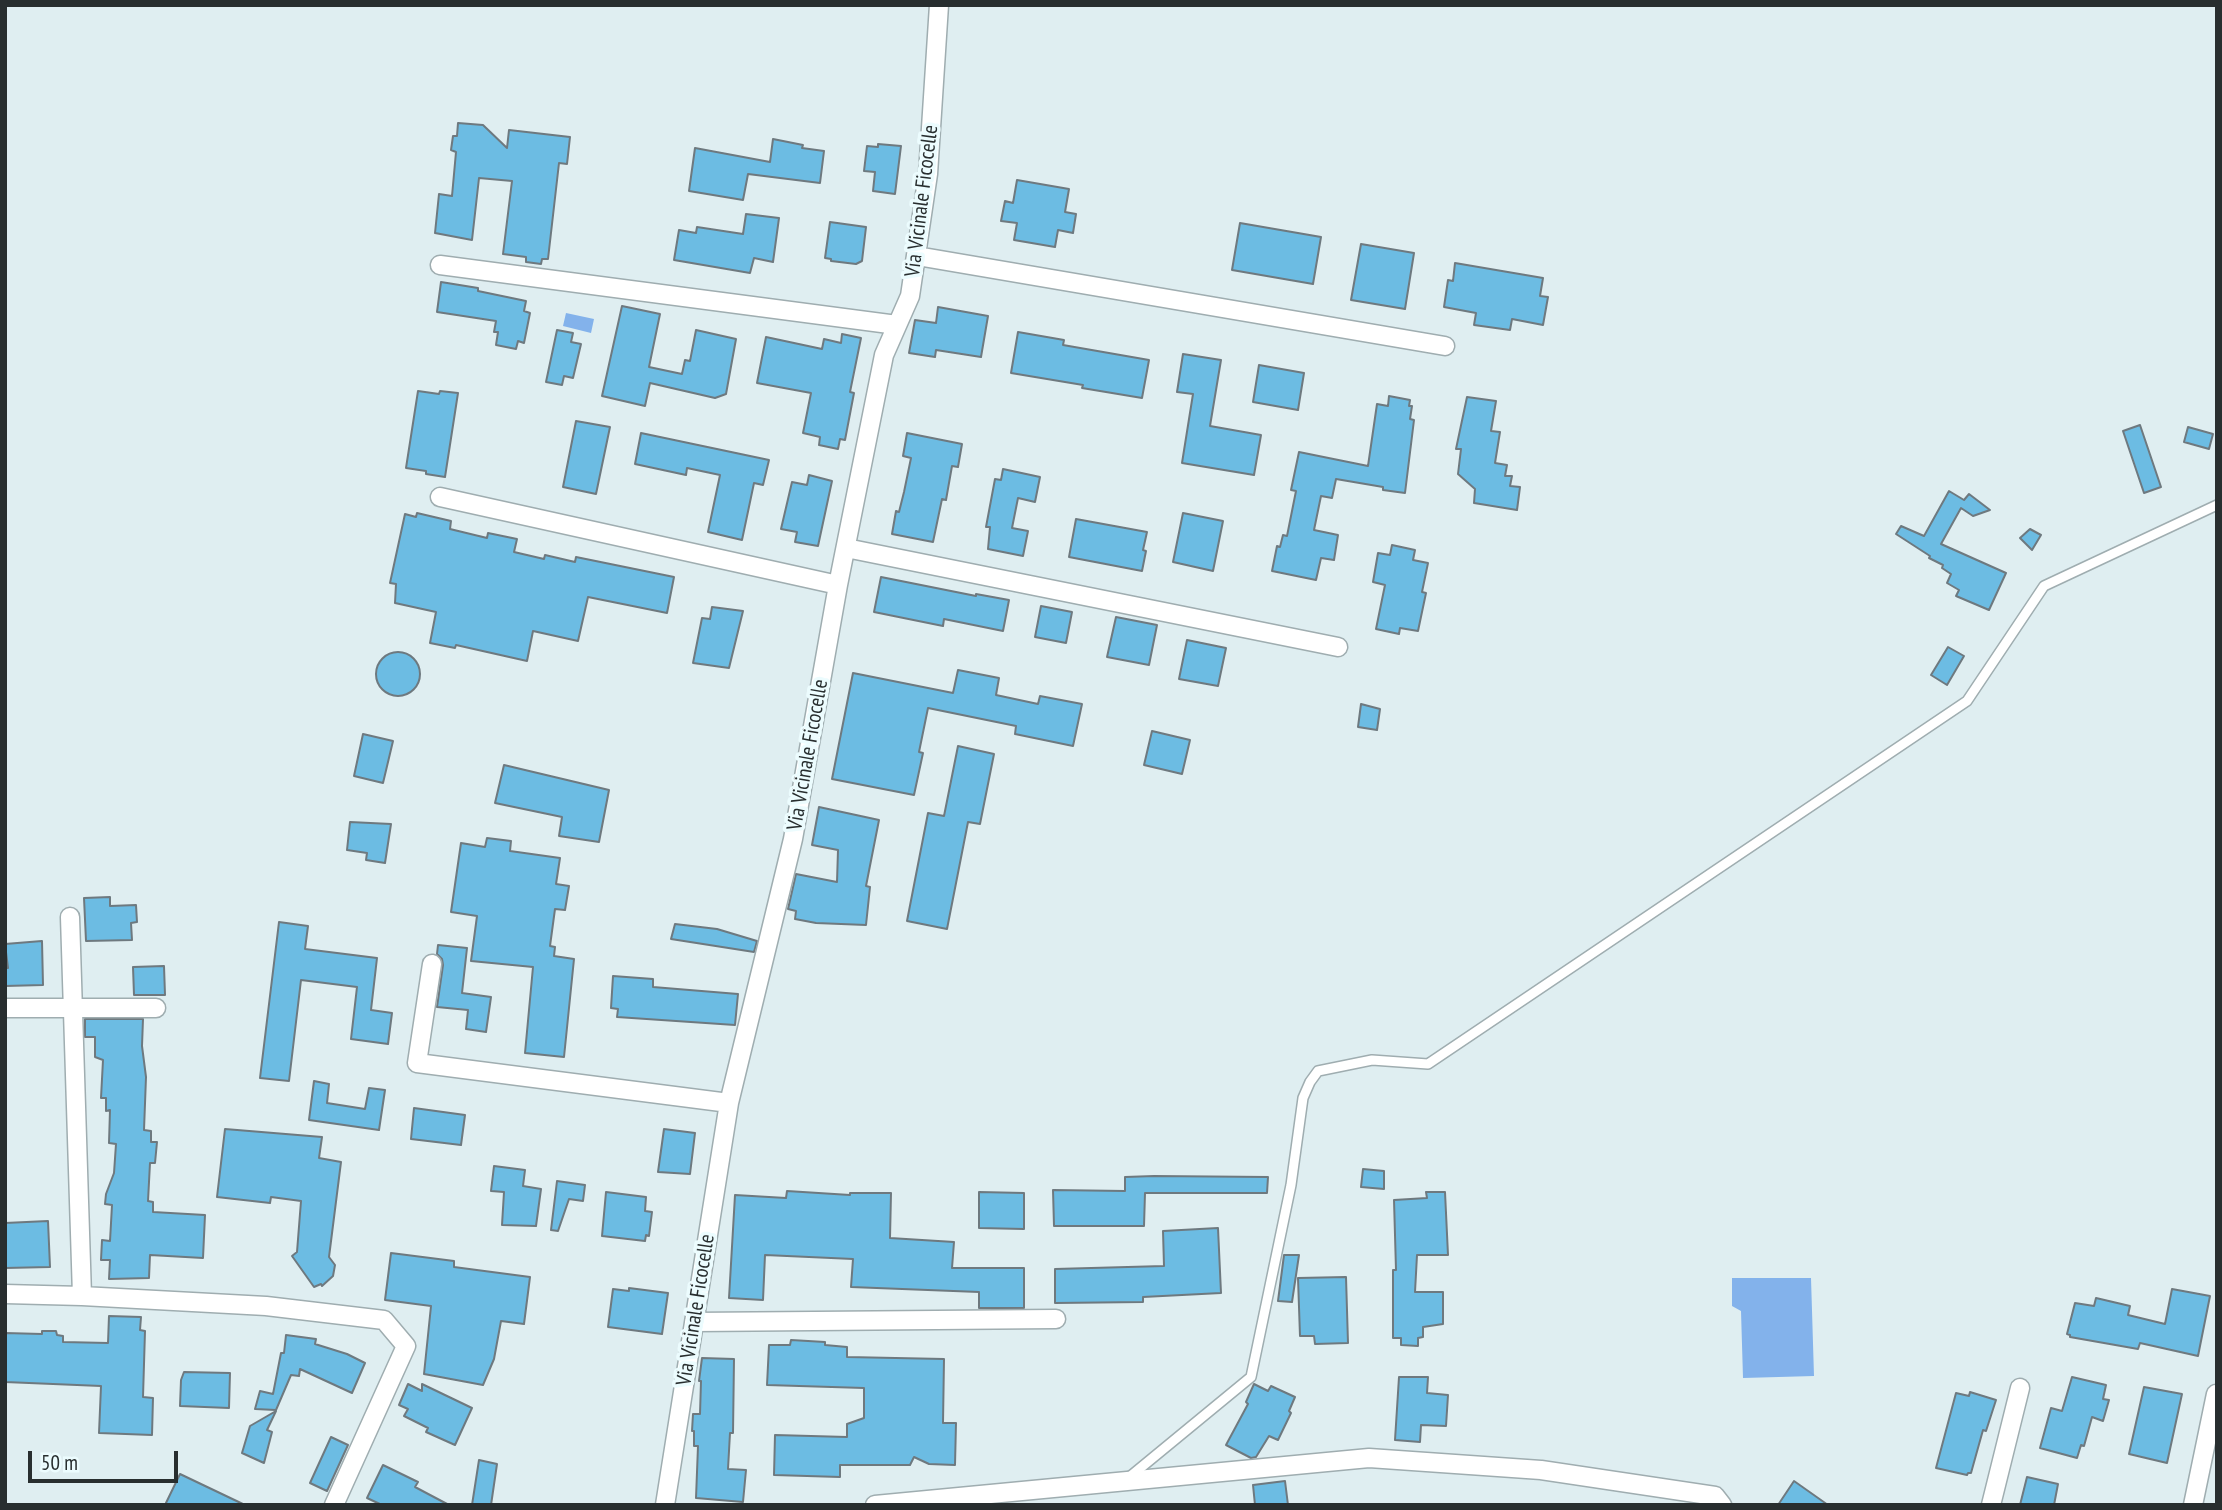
<!DOCTYPE html>
<html>
<head>
<meta charset="utf-8">
<style>
	body { margin:0 }
	#map { position:relative; width:2222px; height:1510px; overflow:hidden; background:#dfeef1; font-family:"PT Sans Narrow",sans-serif }
	canvas { display:block }
	.frame { position:absolute; inset:0; border:7px solid #282e2f; pointer-events:none }
	.scale { position:absolute; left:28px; top:1451px; width:150px; height:32px; box-sizing:border-box; border:4px solid #282e2f; border-top:0; padding-left:9px; font-size:21px; line-height:24px; white-space:nowrap; color:#282e2f; -webkit-text-stroke:5px #ecfcfe; paint-order:stroke }
</style>
</head>
<body>
<div id="map">
<canvas width="2222" height="1510"></canvas>
<div class="frame"></div>
<div class="scale">50 m</div>
</div>
<script>
const context = document.querySelector('canvas').getContext('2d');
context.lineJoin = 'round';
function fillPath(path, color) {
  context.fillStyle = color;
  context.fill(path, 'evenodd');
}
function trace(path, color, width, dash) {
  context.strokeStyle = color;
  context.lineWidth = width;
  context.lineCap = dash ? 'butt' : 'round';
  context.setLineDash(dash || []);
  context.stroke(path);
}
function drawText(font, color, halo, rows, align = 'center') {
  context.font = font + ' "PT Sans Narrow",sans-serif';
  context.lineWidth = 7;
  context.setLineDash([]);
  context.textBaseline = 'middle';
  context.strokeStyle = halo;
  context.fillStyle = color;
  for (const [text, x, y, turn = 0] of rows) {
    context.save();
    context.translate(x, y);
    context.rotate((+turn || 0) * Math.PI / 180);
    context.textAlign = isNaN(turn) ? turn : align;
    if (halo) context.strokeText(text, 0, 0);
    context.fillText(text, 0, 0);
    context.restore();
  }
}
const water = new Path2D(`
	M566 313 594 319 591 333 563 326Z
	M1732 1278H1811L1814 1376 1743 1378 1741 1311 1732 1306Z`);
const building = new Path2D(`
	M458 123 483 125 507 148 509 130 570 137 567 164 559 163 548 259H542L541 264 526 262V257L503 254 512 181 479 178 472 240 435 233 439 194 452 196 456 152 451 150 453 136H457Z
	M773 139 803 145 802 148 824 151 820 183 748 174 743 200 689 191 695 148 770 162Z
	M878 144 901 146 895 194 873 191 875 172 864 171 867 146 878 147Z
	M1017 180 1069 189 1065 212 1076 214 1073 233 1058 230 1055 247 1014 240 1017 223 1001 221 1005 201 1013 203Z
	M746 214 779 218 773 262 754 258 750 273 674 260 679 230 696 233 697 227 743 234Z
	M830 222 866 227 862 261 856 264 831 261V259L825 258Z
	M1240 223 1321 237 1313 284 1232 270Z
	M1361 244 1414 253 1405 309 1351 300Z
	M1455 263 1543 278 1540 296 1548 297 1543 325 1512 319 1510 330 1474 325 1476 313 1444 307 1448 280 1453 281Z
	M441 282 478 288V291L526 301 524 311 530 313 524 343 518 341 516 349 496 345 498 332H494L496 321 437 312Z
	M622 306 660 314 649 367 682 374 685 360 690 361 696 330 736 339 726 394 715 398 650 383 645 406 602 396Z
	M938 307 988 316 981 357 936 350 935 357 909 353 915 320 936 323Z
	M557 330 573 333 571 342 581 344 573 378 564 376 562 385 546 382Z
	M1018 332 1064 340 1063 345 1149 360 1142 398 1082 388 1083 385 1011 373Z
	M842 334 861 338 850 392 854 393 845 440 840 439 838 449 819 445 820 437 803 433 811 393 757 383 766 337 822 349 824 339 841 343Z
	M1183 354 1221 360 1210 426 1261 435 1254 475 1182 463 1193 394 1177 392Z
	M1259 365 1304 373 1298 410 1253 402Z
	M418 391 439 394 440 391 458 393 445 477 426 474V471L406 468Z
	M1389 396 1410 400 1409 406H1412L1410 419 1414 420 1405 493 1383 490V487L1336 479 1332 498 1321 496 1314 530 1338 535 1334 560 1321 558 1316 580 1272 571 1277 546 1280 547 1283 535 1287 536 1296 491 1291 490 1299 452 1368 466 1377 404 1388 406Z
	M1467 397 1496 401 1491 431 1500 432 1495 463 1507 465 1505 476H1512L1510 486 1520 487 1517 510 1474 503 1475 489 1458 474 1461 449H1456Z
	M576 421 610 427 596 494 563 487Z
	M2140 425 2161 487 2144 493 2123 431Z
	M2188 427 2213 434 2209 449 2184 442Z
	M641 433 769 460 763 485 754 483 742 540 708 532 720 475 687 468 686 475 635 464Z
	M907 433 962 444 958 467 952 466 946 500 942 499 933 542 892 534 896 511 899 512 904 492 911 458 903 456Z
	M1003 469 1040 477 1035 502 1018 498 1012 528 1028 531 1023 556 988 549 990 527H986L995 479 1001 480Z
	M809 475 832 481 818 546 795 542 797 532 781 529 792 482 807 485Z
	M1949 491 1964 500 1969 494 1990 510 1973 516 1961 508 1941 544 2006 573 1989 610 1956 596 1959 590 1947 583 1951 574 1942 568 1943 565 1929 558 1930 556 1896 534 1901 526 1924 536Z
	M417 513 451 521 450 529 487 538 488 533 517 539 514 552 544 559 545 555 575 562 576 557 674 577 667 613 588 597 578 641 533 631 527 661 456 645 455 648 430 643 436 612 395 603 396 584 390 583 405 514 416 517Z
	M1183 513 1223 521 1213 571 1173 562Z
	M1076 519 1147 532 1143 550 1146 551 1142 571 1069 557Z
	M2030 529 2041 535 2032 550 2020 538Z
	M1392 545 1415 550 1413 560 1428 563 1422 592 1426 593 1418 631 1400 628 1399 634 1376 629 1385 585 1373 582 1378 553 1390 555Z
	M881 577 976 596V594L1009 600 1003 631 944 619 943 626 874 612Z
	M1041 606 1072 612 1066 643 1035 637Z
	M712 607 743 611 729 668 693 663 702 618 710 619Z
	M1116 617 1157 625 1149 665 1107 657Z
	M1187 640 1226 648 1218 686 1179 679Z
	M1948 647 1964 656 1947 685 1931 675Z
	M376 674a22 22 0 1 1 44 0a22 22 0 1 1-44 0Z
	M958 670 999 678 996 695 1038 704 1040 696 1082 704 1073 746 1015 734 1016 726 928 708 919 752 923 753 914 795 832 779 853 673 953 693Z
	M1361 704 1380 709 1377 730 1358 727Z
	M1152 731 1190 740 1182 774 1144 765Z
	M363 734 393 741 383 783 354 776Z
	M958 746 994 754 980 824 968 822 947 929 907 921 928 813 944 816Z
	M504 765 609 790 599 842 559 836 562 817 495 803Z
	M819 807 879 820 866 886 870 887 866 925 816 923 795 919 796 911 788 909 796 874 837 882 838 850 812 845Z
	M350 822 391 824 385 863 366 860 367 853 347 850Z
	M487 838 511 841 510 851 560 858 556 884 569 886 565 910 555 909 550 946 555 947 554 956 574 959 564 1057 525 1053 533 967 471 961 477 916 451 912 461 843 485 847Z
	M110 897V906L136 905 137 922 131 923 132 940 86 941 84 898Z
	M279 922 308 926 305 949 377 958 371 1010 392 1013 388 1044 351 1039 357 987 301 980 289 1081 260 1078Z
	M675 924 717 929 757 941 754 952 671 939Z
	M42 941 43 985 5 986V968H8L5 944Z
	M438 945 467 948 462 993 491 997 486 1032 466 1029 468 1010 437 1007 443 965 442 959 437 954Z
	M164 966 165 995H134L133 967Z
	M613 976 653 979V987L738 994 735 1025 617 1017 618 1009 611 1008Z
	M85 1019H143L142 1046 146 1077 144 1130 151 1131V1142H157L155 1163H150L148 1201 153 1202V1212L205 1215 203 1258 150 1255 149 1278 109 1279 110 1260H101L102 1240 110 1241 112 1205 105 1204 106 1194 114 1173 116 1144 109 1143 110 1110 106 1111V1098H101L103 1060 95 1057V1037H85Z
	M314 1081 329 1084 327 1103 365 1109 369 1088 385 1090 379 1130 309 1120Z
	M414 1108 465 1115 461 1145 411 1139Z
	M225 1129 322 1137 319 1158 341 1162 329 1257 335 1265 333 1276 322 1286 321 1284 314 1287 292 1256 297 1252 301 1201 271 1197 270 1203 217 1197Z
	M664 1129 695 1133 690 1174 658 1172Z
	M494 1166 525 1170 523 1186 541 1189 536 1226 502 1225 504 1192 491 1191Z
	M1363 1169 1384 1171V1189L1361 1187Z
	M1154 1176 1268 1177 1267 1193H1145L1144 1226H1054L1053 1190 1125 1191V1177Z
	M557 1181 585 1185 583 1201 569 1199 558 1231 551 1230Z
	M787 1191 850 1195V1193H891L890 1238 954 1242 952 1268H1024V1308H979V1292L851 1287 853 1259 765 1255 763 1300 729 1298 735 1195 786 1198Z
	M606 1192 646 1197 645 1211 652 1212 649 1236 646 1235 645 1241 602 1236Z
	M979 1192 1024 1193V1229L979 1228Z
	M1426 1192H1445L1448 1255H1417L1415 1292H1443V1324L1423 1327V1337L1418 1338V1346L1401 1345V1338H1393V1270H1396L1394 1200 1427 1198Z
	M48 1221 50 1267 5 1268V1223Z
	M1218 1228 1221 1293 1143 1297V1302L1055 1303V1269L1164 1266 1163 1231Z
	M391 1253 454 1261V1267L530 1277 524 1324 501 1321 494 1359 483 1385 424 1374 431 1306 385 1300Z
	M1284 1255H1299L1292 1302 1278 1301Z
	M1346 1277 1348 1343 1315 1344 1314 1336H1300L1298 1278Z
	M629 1288 668 1293 662 1334 608 1327 613 1289 629 1291Z
	M2172 1289 2210 1296 2198 1356 2140 1343 2138 1349 2070 1337V1335L2067 1334 2075 1303 2094 1306 2096 1298 2130 1306 2128 1315 2165 1324Z
	M109 1316 141 1317 140 1330 145 1331 143 1397 153 1398 152 1435 99 1433 101 1386 5 1382V1333L42 1334V1331H56L57 1335 63 1336V1342L108 1343Z
	M286 1335 316 1339 315 1344 347 1354 365 1363 352 1393 300 1369 299 1376 291 1375 276 1410 255 1409 260 1391 273 1394 281 1353H284Z
	M791 1340 825 1342V1345L847 1347V1357L944 1359 943 1423H956L955 1465 929 1464 914 1457 910 1465H840V1477L774 1475 775 1435 847 1437V1424L864 1418V1388L767 1385 769 1345H790Z
	M702 1358 734 1359 733 1433H730L728 1469 746 1470 743 1502 696 1498 698 1446H694V1431H692L693 1414H700L701 1381H699Z
	M184 1372 230 1373 229 1408 180 1406 181 1380Z
	M1399 1377H1428L1427 1393 1448 1395 1446 1426 1421 1425 1420 1442 1395 1440Z
	M2072 1377 2106 1385 2103 1399 2109 1400 2103 1421 2092 1417 2084 1446 2081 1445 2077 1458 2040 1448 2051 1408 2062 1411Z
	M408 1384 422 1391V1384L472 1408 455 1445 426 1432 428 1428 404 1416 408 1409 399 1405Z
	M1254 1384 1268 1391 1271 1386 1295 1397 1289 1411 1291 1413 1278 1440 1269 1436 1256 1457 1251 1458 1226 1445 1248 1404 1246 1402Z
	M2144 1387 2182 1394 2167 1463 2129 1454Z
	M1970 1392 1996 1400 1986 1431 1983 1430 1971 1473H1968L1967 1475 1936 1468 1956 1393 1969 1396Z
	M276 1411 267 1430 272 1432 264 1463 242 1453 250 1426Z
	M331 1437 348 1445 327 1491 310 1483Z
	M479 1460 497 1464 491 1505H472Z
	M383 1465 418 1482 415 1487 449 1505H382L367 1498Z
	M180 1474 245 1505H165Z
	M2027 1477 2058 1484 2054 1505H2020Z
	M1285 1481 1288 1505H1255L1253 1485Z
	M1794 1481 1828 1505H1778Z`);
const service = new Path2D(`
	M1127 1479 1251 1377 1291 1185 1303 1098 1310 1082 1318 1071 1372 1060 1428 1064 1967 701 2044 586 2217 505`);
const minor = new Path2D(`
	M917 256 1445 346
	M440 265 897 325
	M440 497 838 585
	M846 548 1338 647
	M70 917 82 1296
	M432 964 417 1063 729 1103
	M5 1008H156
	M5 1294 82 1296 266 1306 384 1320 406 1346 334 1505
	M694 1322 1056 1319
	M665 1505 729 1103 793 839 838 585 884 355 910 296 928 174 939 5
	M875 1505 1369 1458 1541 1470 1715 1496 1722 1505
	M1991 1505 2020 1388
	M2193 1505 2216 1394`);
const streetNames = [
	["Via Vicinale Ficocelle",922,201,-83],
	["Via Vicinale Ficocelle",808,755,-80],
	["Via Vicinale Ficocelle",696,1310,-81]
];
fillPath(water, '#83b2eb');
fillPath(building, '#6cbce3');
trace(building, '#6e797f', 2);
trace(service, '#9fadb0', 12);
trace(minor, '#9fadb0', 21);
trace(service, '#fff', 9);
trace(minor, '#fff', 18);
drawText('21px', '#282e2f', '#ecfcfe', streetNames);
</script>
</body>
</html>
